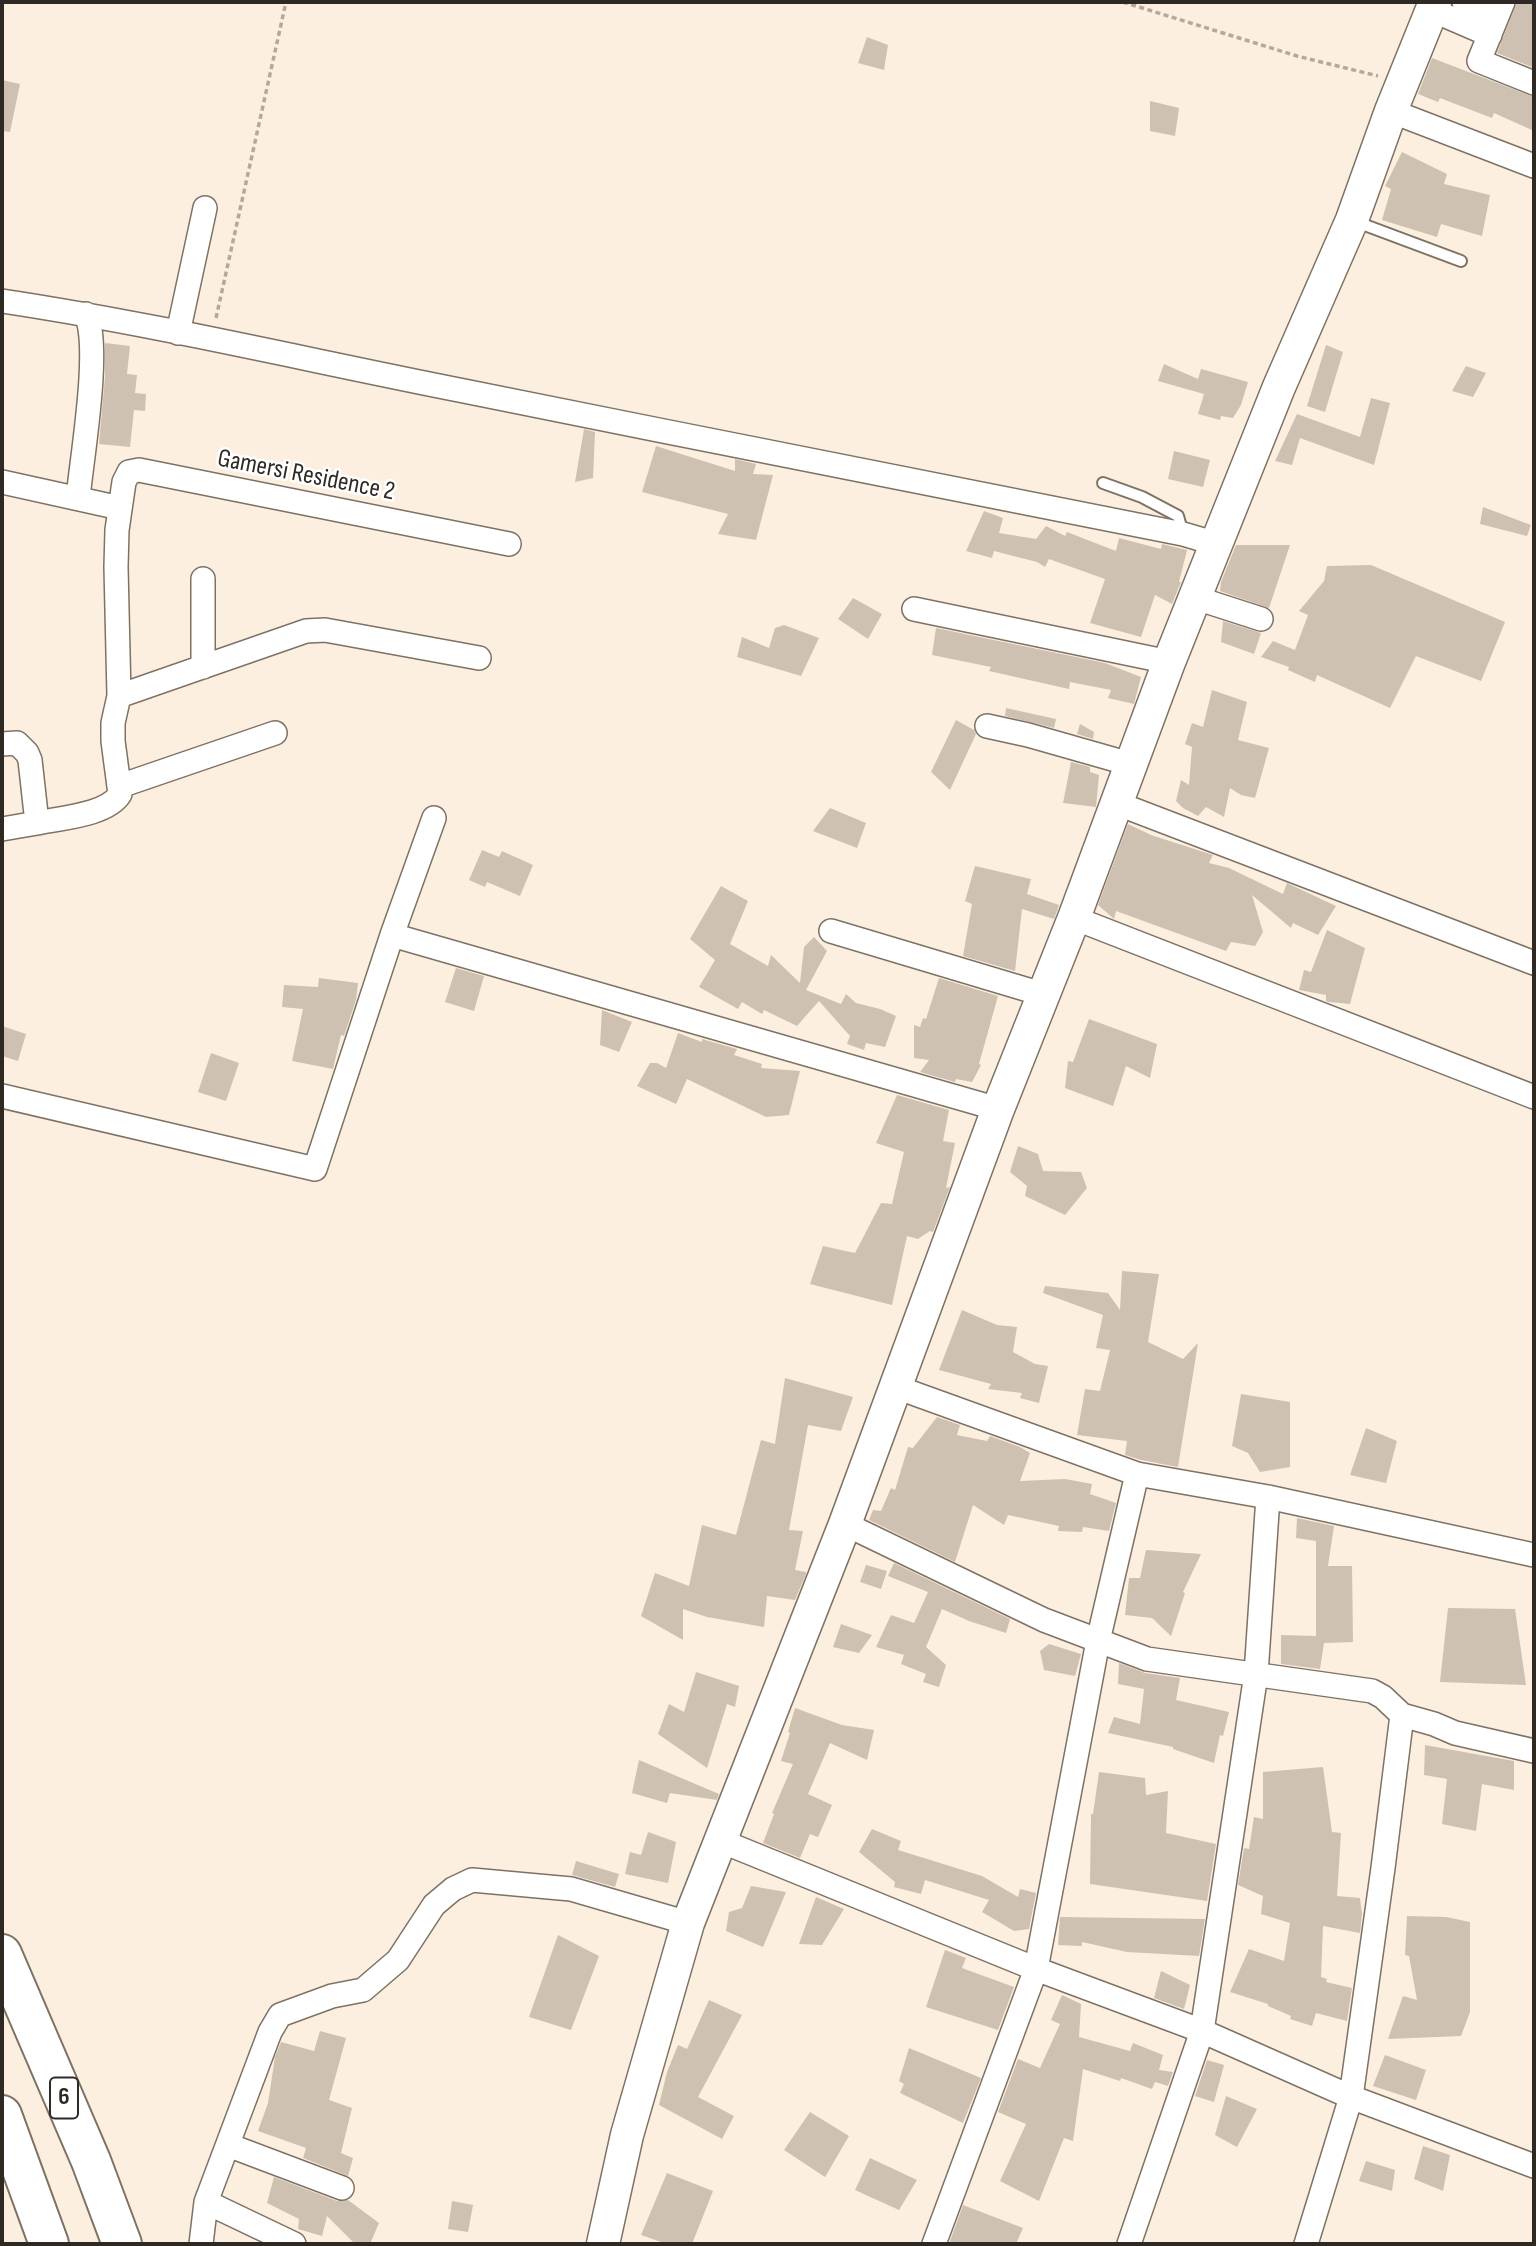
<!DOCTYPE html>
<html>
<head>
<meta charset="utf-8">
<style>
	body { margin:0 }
	#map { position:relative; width:1536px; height:2246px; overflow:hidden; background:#fdefdf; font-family:"Sofia Sans Condensed",sans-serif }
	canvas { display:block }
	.frame { position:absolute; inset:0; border:4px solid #2e2923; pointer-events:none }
</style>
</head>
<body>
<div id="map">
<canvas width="1536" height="2246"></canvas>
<div class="frame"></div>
</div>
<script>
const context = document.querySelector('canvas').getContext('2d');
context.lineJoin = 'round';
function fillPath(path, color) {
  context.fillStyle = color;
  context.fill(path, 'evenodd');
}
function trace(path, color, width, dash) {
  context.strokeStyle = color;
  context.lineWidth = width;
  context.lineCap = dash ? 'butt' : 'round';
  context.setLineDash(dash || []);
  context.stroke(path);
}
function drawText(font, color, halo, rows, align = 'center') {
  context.font = font + ' "Sofia Sans Condensed",sans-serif';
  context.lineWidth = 5;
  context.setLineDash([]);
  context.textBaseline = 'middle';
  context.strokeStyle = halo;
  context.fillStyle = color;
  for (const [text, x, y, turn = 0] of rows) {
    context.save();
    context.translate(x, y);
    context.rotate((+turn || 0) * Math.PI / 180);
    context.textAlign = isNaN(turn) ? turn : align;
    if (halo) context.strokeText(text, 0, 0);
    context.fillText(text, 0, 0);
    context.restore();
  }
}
const building = new Path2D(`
	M1517 2H1534V68L1497 53Z
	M867 37 888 45 884 70 858 63Z
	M1432 58 1534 97V131L1494 113 1492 118 1440 98 1438 102 1418 94Z
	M2 80 20 84 10 132 2 131Z
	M1150 101 1179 108 1175 136 1150 131Z
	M1402 152 1447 174 1444 184 1490 195 1482 236 1441 224 1437 237 1382 220 1391 189 1385 186Z
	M105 343 130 346 127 374 137 375 135 393 146 394 145 411 134 410 130 447 99 444 105 377Z
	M1326 345 1343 352 1325 412 1307 406Z
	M1164 364 1198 379 1201 369 1248 382 1241 405 1233 418 1221 416 1220 420 1198 414 1204 394 1158 381Z
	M1466 366 1486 373 1473 397 1452 391Z
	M1371 398 1390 403 1374 465 1300 438 1292 465 1275 461 1297 414 1360 437Z
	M584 429 595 432 593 478 575 482Z
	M656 446 735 471V459L756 464 753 474 773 475 756 540 718 534 728 514 642 492Z
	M1174 451 1210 460 1203 487 1168 479Z
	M1483 507 1531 525 1527 536 1480 524Z
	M984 511 1003 518 999 533 1036 539 1046 526 1065 536 1067 532 1116 551 1119 538 1161 549 1162 544 1187 550 1179 582H1181L1172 604 1155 595 1141 637 1090 623 1105 579 1049 559 1045 567 1037 562 994 551 992 558 966 551Z
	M1236 545H1290L1269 608 1220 591 1221 582Z
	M1371 565 1505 622 1481 681 1416 656 1390 708 1317 675 1315 682 1288 670 1289 667 1261 657 1273 641 1295 650 1308 615 1299 611 1324 581 1327 566Z
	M853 598 882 614 868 639 838 619Z
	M1223 621 1261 633 1254 654 1221 642Z
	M784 625 819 638 801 676 737 657 742 637 769 648 775 628Z
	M936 628 1105 663 1141 677 1135 700 1134 704 1108 698 1111 690 1070 682 1069 689 989 671 991 667 932 655Z
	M1212 690 1247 702 1238 740 1269 748 1255 798 1241 795 1230 788 1224 817 1206 807 1198 816 1183 808 1176 801 1181 780 1189 785 1192 747 1185 744 1192 723 1203 727Z
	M1006 708 1056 719 1054 728 1005 716Z
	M956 720 974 730 976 734 950 790 931 772Z
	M1080 724 1094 732 1093 739 1077 734Z
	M1071 762 1090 767V772L1099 775 1096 807 1063 803Z
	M830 808 866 823 857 848 813 831Z
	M1128 824 1151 835 1213 855 1209 863 1229 868 1283 894 1287 883 1336 906 1318 935 1293 923 1291 928 1252 895 1263 932 1255 946 1231 942 1226 951 1116 911 1114 919 1098 905Z
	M482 850 499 857 502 851 533 865 520 896 487 882 485 887 469 880Z
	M975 866 1031 879 1027 894 1059 905 1054 919 1022 909 1015 971 963 956 972 904 965 901Z
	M721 886 748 901 730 944 768 966 771 955 800 983 804 947 814 937 827 951 806 990 841 1004 846 994 856 1003 880 1009 896 1016 885 1047 866 1043 864 1050 847 1044 850 1036 819 1001 797 1026 764 1010 762 1014 742 1002 738 1009 699 987 715 960 690 939Z
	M1327 930 1365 948 1350 1004 1329 1002 1326 1001V995L1299 990 1304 970 1311 972Z
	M456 968 484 976 474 1011 445 1002Z
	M319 978 358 983 356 1000 344 1036 341 1035 333 1069 292 1061 303 1009 282 1007 284 985 318 987Z
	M939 978 998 996 979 1064 981 1065 972 1082 956 1079 955 1082 920 1072 929 1060 914 1058V1025L920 1027 923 1018 926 1019Z
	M602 1010 632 1022 619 1052 600 1045Z
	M1089 1019 1157 1044 1150 1078 1126 1066 1113 1106 1065 1088 1068 1061 1073 1062Z
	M2 1026 26 1034 18 1061 2 1056Z
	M678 1033 702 1042V1039L737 1049 734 1055 762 1064 761 1068 800 1071 789 1115 766 1117 687 1079 676 1104 637 1086 650 1063H657L666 1068Z
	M211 1053 239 1063 226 1101 198 1092Z
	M897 1095 949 1110 943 1141 955 1143 946 1188 950 1187 933 1232 930 1231 918 1239 907 1236 892 1305 810 1284 823 1246 855 1253 881 1203 892 1204 904 1152 876 1143Z
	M1018 1146 1038 1154 1043 1171 1081 1172 1087 1188 1065 1215 1025 1196 1027 1186 1010 1172Z
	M1122 1271 1159 1274 1148 1342 1183 1359 1198 1343 1178 1467 1141 1460 1125 1455 1127 1441 1077 1435 1085 1389 1100 1391 1110 1350 1096 1348 1103 1315 1043 1293 1045 1286 1108 1293 1120 1310Z
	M962 1310 997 1325 1017 1327 1013 1352 1035 1364 1048 1366 1039 1403 1020 1398 1022 1393 988 1389 991 1384 939 1370Z
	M785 1378 853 1397 841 1431 808 1425 789 1530 803 1531 795 1570 806 1572V1574L795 1600 767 1596 764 1627 707 1617 683 1609V1640L641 1616 655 1573 689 1586 702 1525 736 1535 761 1440 775 1444Z
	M1241 1394 1290 1402V1467L1260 1472 1248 1453 1232 1446Z
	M937 1417 960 1425 957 1435 987 1441 990 1436 1020 1447 1030 1453 1020 1481 1065 1479 1092 1484 1090 1494 1116 1503 1109 1531 1083 1527 1082 1532 1058 1531 1059 1526 1008 1515 1004 1525 973 1505 955 1562 869 1520 873 1510 881 1511 891 1488 895 1490 908 1447 913 1448Z
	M1366 1428 1397 1441 1386 1483 1350 1475Z
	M1297 1518 1334 1526 1328 1566H1352L1353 1642 1324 1643 1320 1669 1281 1664V1635L1316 1636V1541L1296 1538Z
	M1146 1550 1201 1554 1183 1592 1185 1593 1171 1636 1152 1618 1125 1615 1129 1578H1140Z
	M894 1563 1010 1619 1006 1633 969 1621 942 1609 926 1647 946 1665 939 1687 923 1682 926 1674 901 1664 904 1655 876 1647 891 1615 914 1623 928 1592 888 1576Z
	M866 1565 887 1571 881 1589 860 1582Z
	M1448 1608 1515 1609 1526 1685 1440 1682Z
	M841 1624 872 1635 859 1653 833 1647Z
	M1049 1644 1081 1654 1075 1676 1044 1670 1040 1651Z
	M1119 1663 1145 1673 1180 1678 1176 1700 1229 1712 1223 1736 1220 1735 1214 1763 1173 1749V1747L1108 1733 1114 1717 1140 1724 1144 1689 1118 1684Z
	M696 1672 739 1686 735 1707 727 1704 707 1768 658 1734 669 1704 684 1712Z
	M795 1708 842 1725 874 1730 867 1760 830 1743 808 1794 832 1805 818 1837 810 1834 800 1858 763 1843 774 1814 772 1813 793 1764 781 1761 790 1733 788 1732Z
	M1425 1745 1514 1761V1790L1482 1784 1476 1831 1442 1824 1447 1779 1424 1775Z
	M639 1760 719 1794 717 1800 670 1793 667 1803 632 1793Z
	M1323 1767 1332 1832 1341 1833 1337 1896 1360 1898 1362 1914 1360 1933 1323 1926 1321 1977 1327 1979 1326 1982 1352 1988 1347 2021 1316 2013 1312 2026 1290 2019 1291 2016 1268 2006V2004L1230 1992 1249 1949 1284 1961 1290 1923 1261 1914 1263 1896 1238 1885 1244 1848 1249 1849 1254 1817 1263 1819V1772Z
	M1099 1772 1145 1778 1146 1795 1168 1791 1166 1833 1216 1844 1207 1901 1090 1884 1091 1814H1093Z
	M872 1829 901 1841 898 1850 982 1876 1018 1897 1020 1889 1036 1893 1029 1929 1014 1931 982 1912 989 1900 925 1880 921 1894 894 1887 895 1882 859 1852Z
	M648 1832 676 1842 668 1883 625 1874 630 1852 641 1855Z
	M576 1861 619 1874 615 1887 572 1875Z
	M751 1886 786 1892 763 1947 726 1931 729 1912 742 1908Z
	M816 1897 844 1909 822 1945 799 1944Z
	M1407 1916 1446 1917 1470 1922V2012L1461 2036 1388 2039 1403 1996 1417 2000 1409 1956 1405 1955Z
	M1060 1917 1205 1919 1199 1956 1127 1952 1082 1942V1946L1058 1945Z
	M558 1935 599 1956 571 2030 529 2017Z
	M945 1950 966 1958 962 1968 1014 1987 998 2030 926 2007Z
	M1161 1971 1190 1985 1184 2009 1154 1998Z
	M1062 1995 1081 2004 1079 2037 1130 2051 1133 2043 1163 2055 1159 2070 1173 2072 1168 2086 1155 2082 1152 2089 1121 2078 1120 2081 1083 2069 1073 2141 1064 2138 1039 2201 1000 2181 1026 2124 998 2112 1018 2059 1040 2068 1060 2024 1051 2020Z
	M709 2000 742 2015 698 2097 734 2116 722 2139 659 2105 667 2072 678 2045 687 2049Z
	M320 2031 346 2038 329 2100 352 2108 341 2153 353 2158 348 2176 303 2158 306 2148 258 2131 268 2103 275 2057 281 2042 314 2051Z
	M909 2048 981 2078 963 2123 900 2093 904 2084 899 2081Z
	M1385 2055 1426 2070 1416 2100 1373 2086Z
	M1207 2060 1224 2065 1214 2102 1195 2096Z
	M1226 2096 1257 2109 1237 2147 1215 2135Z
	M810 2112 849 2136 825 2177 784 2150Z
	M1423 2146 1450 2155 1443 2191 1414 2179Z
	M870 2158 917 2180 899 2210 855 2190Z
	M1366 2161 1395 2170 1392 2191 1359 2181Z
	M667 2173 713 2191 692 2244H667L641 2235Z
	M274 2177 337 2201 348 2200 379 2223 370 2244H355L327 2216 322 2236 298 2229 299 2219 267 2203Z
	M452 2201 473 2205 468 2232 448 2229Z
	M963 2205 1023 2228 1016 2244H949Z`);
const path = new Path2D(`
	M1123 2 1297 56 1378 76
	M216 318 286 2`);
const lane = new Path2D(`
	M1354 221 1461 261
	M1103 483 1142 497 1178 516 1183 534`);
const street = new Path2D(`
	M1464 2 1497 16
	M1503 2 1479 61 1534 83
	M1432 10 1490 35
	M1391 111 1534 166
	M2 301C155 324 307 360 459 390 700 439 941 485 1183 534L1217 544
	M178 333 205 208
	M2 482 120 508
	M78 498C82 456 101 348 86 314
	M203 579V667
	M1196 598 1261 619
	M914 609 1169 662
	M119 696 306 631 325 630 479 658
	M987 726 1028 735 1130 764
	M2 744 17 743 27 753 30 760 37 823C61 818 107 815 120 794L113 741V723L119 696 116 567 117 530 124 482 129 472 139 470 509 544
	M120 786 275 733
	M1116 803 1534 963
	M2 829 37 823
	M1074 918 1534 1097
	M831 931 1045 995
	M392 935 998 1109
	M2 1096 315 1169 392 935 434 818
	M896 1387 1137 1474 1268 1497 1534 1555
	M845 1524 1044 1620 1147 1659 1372 1691 1383 1697 1402 1715 1434 1724 1455 1733 1534 1751
	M721 1841 1036 1969 1202 2031 1351 2097 1534 2166
	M228 2145 342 2188
	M206 2202 294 2244
	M201 2244 206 2202 270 2032 280 2015 332 1996 363 1990 398 1960 434 1905 453 1889 472 1880 571 1889 688 1923
	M934 2244 1036 1969 1098 1641 1137 1474
	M1129 2244 1202 2031 1256 1674 1268 1497
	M1306 2244 1351 2097 1383 1868 1402 1715`);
const secondary = new Path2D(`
	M603 2244 627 2135 688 1923 845 1524 998 1109 1074 918 1169 662 1279 387 1352 220 1391 111 1435 2`);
const highway = new Path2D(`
	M2 1954 91 2161 122 2244
	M2 2115 49 2244`);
const shields = [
	[64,2098,28]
];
const shieldNames = [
	["6",64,2098]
];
const streetNames = [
	["Gamersi Residence 2",306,476,11]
];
fillPath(building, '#cec1b2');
trace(lane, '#7e7264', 14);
trace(street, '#7e7264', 26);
trace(secondary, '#7e7264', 35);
trace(highway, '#7e7264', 42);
trace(path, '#b3a89b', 3.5, [5, 3.5]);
trace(lane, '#fff', 10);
trace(street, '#fff', 23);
trace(secondary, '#fff', 32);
trace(highway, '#fff', 38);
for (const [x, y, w] of shields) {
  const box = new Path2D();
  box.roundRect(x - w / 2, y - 20.5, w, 41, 5);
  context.fillStyle = '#fff';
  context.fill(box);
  trace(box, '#2e2923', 2);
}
drawText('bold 24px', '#2e2923', null, shieldNames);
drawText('26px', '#2e2923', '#fff', streetNames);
</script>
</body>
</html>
